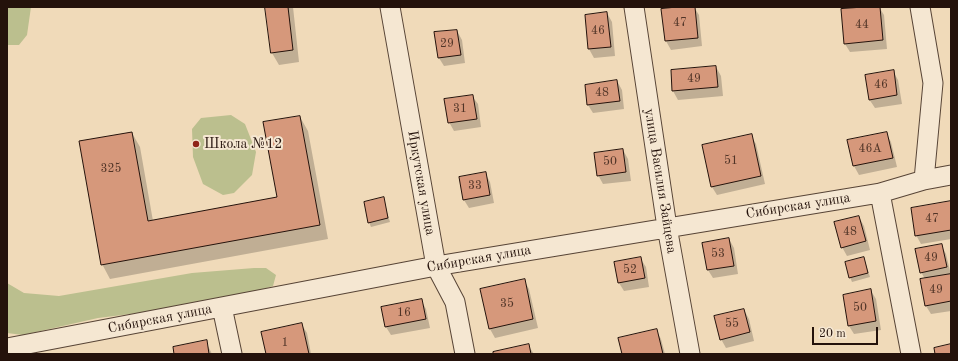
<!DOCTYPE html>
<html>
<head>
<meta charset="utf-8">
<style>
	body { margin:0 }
	#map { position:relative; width:958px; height:361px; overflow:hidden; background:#f0dab9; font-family:"Old Standard TT",serif }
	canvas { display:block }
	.frame { position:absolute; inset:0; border:8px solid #24120b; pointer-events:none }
	.scale { position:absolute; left:812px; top:327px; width:66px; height:18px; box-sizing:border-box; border:2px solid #24120b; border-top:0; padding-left:5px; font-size:12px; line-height:14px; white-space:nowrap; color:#24120b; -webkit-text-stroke:3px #f5e7d2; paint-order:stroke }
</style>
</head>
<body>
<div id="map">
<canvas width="958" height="361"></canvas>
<div class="frame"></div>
<div class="scale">20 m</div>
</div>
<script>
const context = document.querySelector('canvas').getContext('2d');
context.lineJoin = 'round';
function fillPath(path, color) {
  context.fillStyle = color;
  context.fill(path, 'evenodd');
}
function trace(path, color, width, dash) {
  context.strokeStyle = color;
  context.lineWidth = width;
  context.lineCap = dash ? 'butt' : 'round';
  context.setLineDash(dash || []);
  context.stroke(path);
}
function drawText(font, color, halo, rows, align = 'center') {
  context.font = font + ' "Old Standard TT",serif';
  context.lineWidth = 4;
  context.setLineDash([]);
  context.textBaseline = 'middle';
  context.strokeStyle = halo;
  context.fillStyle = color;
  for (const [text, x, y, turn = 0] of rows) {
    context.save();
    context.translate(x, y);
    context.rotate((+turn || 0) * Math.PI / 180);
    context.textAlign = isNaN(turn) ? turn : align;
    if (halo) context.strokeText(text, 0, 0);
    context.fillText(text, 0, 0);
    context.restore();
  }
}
const green = new Path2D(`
	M7 7H31L27 35 19 45H7Z
	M231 115 245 124 256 152 252 175 234 193 223 195 203 184 193 157 192 129 201 118Z
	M254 268H266L276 275 273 286 220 303 98 318 23 335 7 333V283L24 293 59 296 192 273Z`);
const shadow = new Path2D(`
	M266 7H293L299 62 279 65 272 53Z
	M694 7 699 15 702 46 671 50 666 41 662 10Z
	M874 7H879L884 15 887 49 850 52 845 44Z
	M607 13 612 22 615 56 594 58 589 49 586 15Z
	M457 31 462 40 465 63 444 66 439 58Z
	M716 67 721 76 723 96 678 100 673 91 672 71Z
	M893 71 898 80 902 104 875 108 869 99Z
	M617 81 622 90 624 109 593 113 588 105Z
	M472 96 478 104 481 127 454 131 449 122Z
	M300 117 308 131 328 239 110 279 102 264 132 133 140 147 153 221 278 198Z
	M886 133 891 142 897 167 859 175 854 166 848 141Z
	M751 136 756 144 765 184 717 195 712 187Z
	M623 150 628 159 631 181 603 184 598 175Z
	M485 173 490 182 494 203 469 208 464 200Z
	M383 199 390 222 371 227 369 222Z
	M951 202V239L921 244 916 235Z
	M859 217 864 226 870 250 847 256 842 247Z
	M729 239 734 248 738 274 713 278 708 270Z
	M941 245 946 254 951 275V311L931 314 926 306 925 279 921 272Z
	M640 258 646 267 649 287 624 291 619 283Z
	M864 258 870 277 852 282 850 277Z
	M524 280 529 289 538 328 495 338 490 329 482 290Z
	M871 291 876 299 881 330 854 334 849 326Z
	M421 300 426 309 430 328 391 335 386 327Z
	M744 310 749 319 754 341 726 348 721 339Z
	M302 325 307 333 311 354H267Z
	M656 330 661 339 665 354H623Z
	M206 342 212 354H175Z
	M528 345 534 354H494Z`);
const building = new Path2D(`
	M265 7H288L293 50 271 53Z
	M677 7H695L698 38 665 41 661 9Z
	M864 7H880L883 40 844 44 841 9Z
	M607 12 611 47 588 49 585 15Z
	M457 30 461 55 438 58 434 32Z
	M716 66 718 87 672 91 671 70Z
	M894 70 897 95 869 100 865 75Z
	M617 80 620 101 587 105 585 85Z
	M473 95 477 119 448 123 444 99Z
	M300 116 320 225 101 265 79 141 132 132 148 221 277 197 263 122Z
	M887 132 893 158 853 166 847 140Z
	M752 134 761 176 711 187 702 145Z
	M623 149 626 172 597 176 594 153Z
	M486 172 490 195 463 200 459 177Z
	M384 197 388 218 368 223 364 202Z
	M951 201V230L915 236 911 208Z
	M859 216 866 241 841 248 834 222Z
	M729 238 734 266 707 270 702 243Z
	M942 244 947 267 920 273 915 249Z
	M641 257 645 278 618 283 614 262Z
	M864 257 868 273 849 278 845 262Z
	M951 274V301L925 306 920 279Z
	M525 279 533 319 489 329 480 289Z
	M871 289 876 321 848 326 843 295Z
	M422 299 426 319 385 327 381 307Z
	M744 309 750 332 720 340 714 316Z
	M302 323 309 354H266L261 332Z
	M657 329 663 354H622L618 338Z
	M207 340 209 354H174L173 347Z
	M529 344 531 354H493V352Z
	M951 344V354H935L934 348Z`);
const street = new Path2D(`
	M390 7 436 266 455 302 465 354
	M634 7 667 227 690 354
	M920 7 933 83 924 180
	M880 193 911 354
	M222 307 232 354
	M7 348 436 266 880 193 924 180 951 175`);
const markers = [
	[196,144,4,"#8f2418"]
];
const numberNames = [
	["47",680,23],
	["44",862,25],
	["46",598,31],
	["29",447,44],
	["49",694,79],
	["46",881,85],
	["48",602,93],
	["31",460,109],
	["46А",870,149],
	["51",731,161],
	["50",610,162],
	["325",111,169],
	["33",475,186],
	["47",932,219],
	["48",850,232],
	["53",718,254],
	["49",931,258],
	["52",630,270],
	["49",936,290],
	["35",507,304],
	["50",860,308],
	["16",404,313],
	["55",732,324],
	["1",285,343]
];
const poiNames = [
	["Школа №12",204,144]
];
const streetNames = [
	["улица Василия Зайцева",660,181,81],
	["Иркутская улица",421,183,80],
	["Сибирская улица",798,206,-9],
	["Сибирская улица",479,259,-10],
	["Сибирская улица",160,319,-11]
];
fillPath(green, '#bbbf8e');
fillPath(shadow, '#0003');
fillPath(building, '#d6987b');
trace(building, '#24120b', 1);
trace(street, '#574436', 21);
trace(street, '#f5e7d2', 19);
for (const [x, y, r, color] of markers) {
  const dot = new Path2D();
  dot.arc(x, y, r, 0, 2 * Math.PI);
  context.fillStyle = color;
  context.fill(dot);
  trace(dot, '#f5e7d2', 1.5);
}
drawText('12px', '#503427', null, numberNames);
drawText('14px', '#24120b', '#f5e7d2', poiNames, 'left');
drawText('14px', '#24120b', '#f5e7d2', streetNames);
</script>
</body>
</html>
